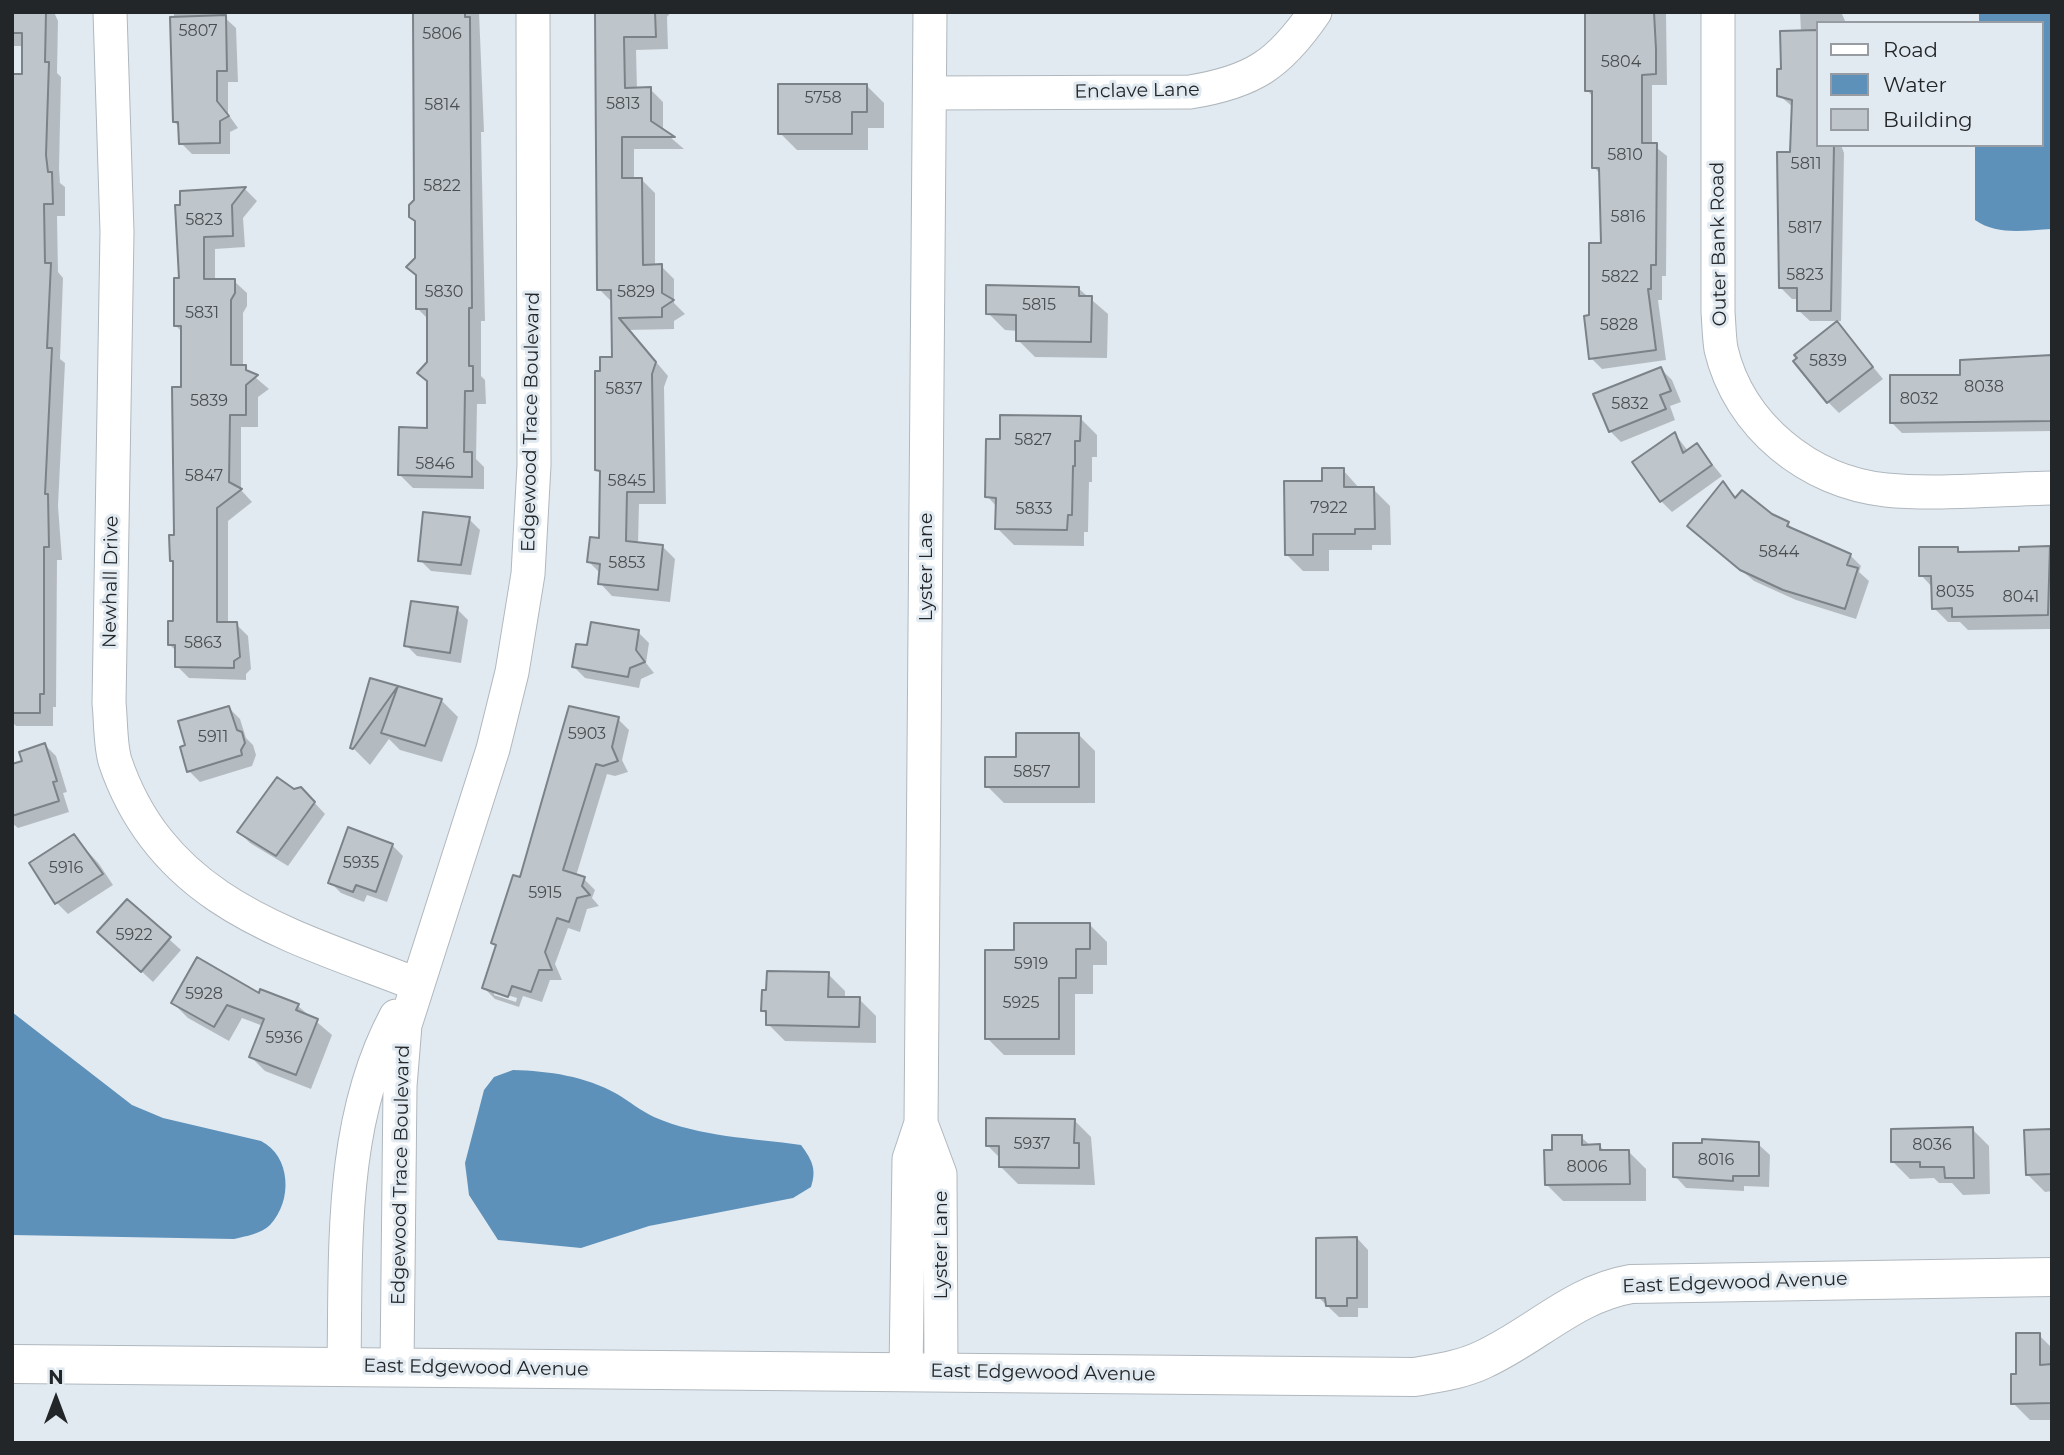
<!DOCTYPE html>
<html>
<head>
<meta charset="utf-8">
<style>
	body { margin:0 }
	#map { position:relative; width:2064px; height:1455px; overflow:hidden; background:#e2eaf1; font-family:Montserrat,sans-serif }
	canvas { display:block }
	.frame { position:absolute; inset:0; border:14px solid #232628; pointer-events:none }
	.legend { position:absolute; left:1816px; top:21px; width:228px; height:126px; box-sizing:border-box; background:#e2eaf1; border:2px solid #969ca1; margin:0; padding:9px 12px; list-style:none; font-size:21px; color:#232628 }
	.legend li { display:flex; align-items:center; gap:14px; height:35px }
	.legend b { width:35px; border:2px solid #969ca1 }
	.north { position:absolute; left:21px; top:1364px; width:70px; height:70px; -webkit-text-stroke:5px #e2eaf1; paint-order:stroke; rotate:0deg; font-size:19px; font-weight:700; line-height:28px; text-align:center; color:#232628 }
	.north::after { content:''; display:block; margin:auto; width:24px; height:32px; background:#232628; clip-path:polygon(50% 0,100% 100%,50% 72%,0 100%) }
</style>
</head>
<body>
<div id="map">
<canvas width="2064" height="1455"></canvas>
<div class="frame"></div>
<ul class="legend">
<li><b style="height:9px;background:#fff"></b>Road</li>
<li><b style="height:19px;background:#5e91b9"></b>Water</li>
<li><b style="height:19px;background:#bec5cb"></b>Building</li>
</ul>
<div class="north">N</div>
</div>
<script>
const context = document.querySelector('canvas').getContext('2d');
context.lineJoin = 'round';
function fillPath(path, color) {
  context.fillStyle = color;
  context.fill(path, 'evenodd');
}
function trace(path, color, width, dash) {
  context.strokeStyle = color;
  context.lineWidth = width;
  context.lineCap = dash ? 'butt' : 'round';
  context.setLineDash(dash || []);
  context.stroke(path);
}
function drawText(font, color, halo, rows, align = 'center') {
  context.font = font + ' Montserrat,sans-serif';
  context.lineWidth = 6;
  context.setLineDash([]);
  context.textBaseline = 'middle';
  context.strokeStyle = halo;
  context.fillStyle = color;
  for (const [text, x, y, turn = 0] of rows) {
    context.save();
    context.translate(x, y);
    context.rotate((+turn || 0) * Math.PI / 180);
    context.textAlign = isNaN(turn) ? turn : align;
    if (halo) context.strokeText(text, 0, 0);
    context.fillText(text, 0, 0);
    context.restore();
  }
}
const water = new Path2D(`
	M1979 12H2052V229C2025 230 1998 236 1975 220V145H2041V23H1979Z
	M12 1012 132 1105 163 1118 261 1141C291 1156 293 1201 270 1225 261 1234 246 1236 234 1239L12 1235Z
	M513 1070C549 1071 585 1076 617 1094 629 1101 641 1111 654 1117 700 1137 752 1138 801 1145 812 1160 817 1169 811 1187L793 1198 649 1226 581 1248 498 1240 469 1195 465 1163 484 1090 494 1077Z`);
const shadow = new Path2D(`
	M12 12H54L58 21 57 73 61 77 59 169 60 183 65 187V216H57L58 272 63 278 60 359 65 363 58 506 62 560H57L56 707H53V726H16L12 722V76H24V46H12Z
	M174 12H223L224 17 236 28 238 82H228V114L238 128 230 132V154H192L181 143 180 127 174 122Z
	M416 12H479L484 132H481L485 321H481V376L485 380 486 404H477L476 459 484 467V489L413 488 400 475 429 430V320L417 308 413 93H416Z
	M605 12H671L667 17 668 49 636 50 637 89H650L663 102V131L684 149H634V180H642L655 193V266H661L674 279V303L685 314 674 321V329L629 330 668 376 664 387 666 504H639L638 544 662 546 675 559 670 602 612 596 600 583 601 574 589 562 601 540V474L597 469 602 372 614 358 612 302 599 289Z
	M1587 12H1666L1667 85H1652V144L1667 156 1666 276H1662V300H1658L1666 360 1602 369 1591 358V317L1602 244 1600 174 1594 167 1593 97 1587 90Z
	M1800 12H1841L1846 23H1817V145H1841L1844 153 1841 321H1810L1798 310V299H1792L1781 288 1794 108 1779 95 1783 71 1801 32Z
	M867 86 884 103V128H868V150H797L780 133Z
	M245 189 257 201 243 218 245 247 215 249V281H234L247 293V306L243 313V367L269 389 258 397V427H241V490L252 502 228 521V624H236L248 636 251 669 246 674V680L189 678 177 666V652L169 644 175 623V564L171 560 176 537 183 389V333L175 325 181 280V192Z
	M1078 288 1108 314 1107 358 1035 357 1018 340V331L1005 330 988 313Z
	M1837 323 1883 379 1839 413 1828 402Z
	M2052 357V431L1902 433 1891 422 1962 377Z
	M1661 369 1672 380 1681 402 1670 406 1675 420 1621 442 1610 431Z
	M1080 418 1097 435V457H1092V482H1089L1088 532H1084V546L1014 545 997 528V507L987 496 1001 441Z
	M1675 434 1688 451 1697 445 1722 476 1672 512 1661 501Z
	M1343 470 1360 489H1373L1390 506 1391 545H1372V550H1329V571H1303L1286 554Z
	M1723 483 1737 498 1788 524 1796 532 1850 555 1861 566 1859 572 1869 581 1856 619 1796 600 1754 581 1689 526Z
	M469 519 480 530 471 575 431 571 420 560Z
	M2052 548V629L1968 630 1960 622H1948L1934 608 1933 588 1921 575 1958 549 1962 554 2021 553V549Z
	M457 609 468 620 461 663 417 656 406 645Z
	M638 632 649 643 646 663 654 673 641 679 639 688 585 678 574 667 589 647Z
	M371 681 441 700 458 717 442 762 400 750 389 739 370 765 352 747Z
	M229 708 240 719 246 738 253 745 256 755 252 766 200 782 189 771Z
	M618 719 629 730 622 760 628 772 615 776 607 774 576 876 584 879 595 890 592 898 599 906 587 909 580 932 568 928 555 964 562 980H550L542 1002 523 996 519 1007 495 999 484 988 497 947 493 943 521 879 548 779 551 780 562 731ZM494 991 517 998 516 1002 494 995Z
	M1078 734 1095 751V803H1004L987 786Z
	M45 745 56 756 67 792 63 793 69 812 18 828 12 823V766L24 762Z
	M312 800 325 814 288 866 250 843 239 832Z
	M74 836 99 864 113 885 68 914 57 903 31 864Z
	M392 845 403 856 387 902 367 895 364 902 341 893 330 882Z
	M127 901 181 950 153 982 111 943Z
	M1090 925 1107 942V965H1093V994H1075V1055H1004L987 1038 1016 951Z
	M828 974 845 991V999H859L876 1016V1043L785 1041 768 1024V1016L763 1011Z
	M173 1003 298 1006 332 1035 311 1089 265 1071 251 1057 263 1026 242 1018 229 1041 188 1018Z
	M1074 1120 1091 1137 1095 1185 1018 1184 1001 1167V1159L987 1145Z
	M1972 1129 1989 1146 1990 1194 1963 1195 1952 1183H1939L1934 1178 1910 1179 1893 1162Z
	M2052 1131V1191L2045 1192 2028 1175Z
	M1581 1137 1591 1146H1600L1605 1152H1629L1646 1169V1201H1563L1546 1184 1554 1151Z
	M1758 1144 1770 1155 1769 1187 1744 1186V1191L1686 1188 1675 1176 1703 1145Z
	M1357 1238 1368 1250V1308H1358V1317H1339L1318 1297Z
	M2039 1335 2052 1348V1441L2050 1420H2030L2013 1403 2018 1376Z`);
const building = new Path2D(`
	M12 12H46L45 62H49L46 155 48 172H52L53 204H44L45 263H51L47 348H52L45 494H48L49 547H44V694H40V713H12V74H22V33H12Z
	M413 12H465V17H470L472 308H469V366H473V391H465L464 452H472V477L398 475 399 427 427 428V381L417 373 427 362V309H416V275L406 267 415 258V221L409 217V205L414 200Z
	M595 12H655L656 37H624L625 88 651 87V121L675 137H622V178H642L643 265 662 264V293L674 300 662 308V317L619 318 656 362 652 374 654 492H627L626 541 663 545 658 590 598 584 600 564 587 562 590 537 599 538 600 471 595 470V371H600V357H612L611 290H597Z
	M1585 12H1654L1656 49V74L1642 75V143H1657L1656 265H1651V289H1648L1656 350 1589 359 1584 316 1589 315V243H1601L1599 168H1592V91H1585Z
	M226 15 227 71H217V101L229 116 220 121V143L179 144 178 122H173L170 17Z
	M1817 30V145H1834L1831 311H1797V288H1779L1777 152H1790L1792 100 1777 96V69H1781L1780 31Z
	M778 84H867V112H852V134H778Z
	M246 187 232 205 233 236 204 237V279H235V293L231 300V365H246V370L258 375 246 385V415H230L229 482 242 489 217 508V622H237L240 657 234 661V668L175 667V645H168V621H173V561H170L169 535H174L172 387H181V326H174V278H179L175 205H180V191Z
	M986 285 1079 287V296H1092L1091 342 1016 341V315L986 314Z
	M1837 321 1873 367 1827 403 1793 361 1797 358 1794 355Z
	M2052 355V421L1890 423V375H1960V360Z
	M1661 367 1671 391 1660 395 1666 409 1609 432 1593 394Z
	M1000 415 1081 416 1080 441H1075V466H1073L1072 515H1068L1067 530 995 529 996 498 985 497 986 439H1000Z
	M1675 432 1683 453 1697 443 1712 465 1660 502 1632 462Z
	M1322 468H1344V487H1374L1375 529H1355V534H1313V555H1285L1284 481H1322Z
	M1723 481 1735 498 1742 490 1772 514 1789 522 1787 526 1851 554 1847 565 1858 568 1845 609 1783 590 1740 570 1687 526Z
	M423 512 470 517 461 565 418 561Z
	M2050 546 2048 615 1952 617V608L1932 609 1931 576H1919V547H1958V552L2019 551V547Z
	M411 601 458 607 450 653 404 646Z
	M591 622 639 630 636 650 645 662 630 668 628 677 572 667 576 644 587 645Z
	M370 678 398 686 353 749 350 748Z
	M398 686 442 699 425 746 381 733Z
	M229 706 237 730 242 732 245 743 241 750 242 755 187 772 180 747 185 745 178 721Z
	M569 706 619 717 612 747 618 761 603 766 596 764 563 870 585 877 582 886 590 895 577 898 569 922 557 918 545 952 552 970H539L531 992 512 986 508 997 482 988 496 945 491 943 513 875 520 877Z
	M1016 733H1079V787H985V757H1016Z
	M45 743 57 781 53 782 59 801 12 816V764L22 761 19 752Z
	M277 777 294 789 301 787 315 802 276 856 237 832Z
	M348 827 393 844 376 892 356 885 353 892 328 883Z
	M74 834 103 874 55 904 29 863Z
	M127 899 171 937 141 972 97 932Z
	M1014 923H1090V949H1076V978H1059V1039H985V950H1014Z
	M197 957 259 993 260 989 299 1004 296 1010 318 1019 296 1075 249 1057 264 1019 227 1005 214 1027 171 1003Z
	M767 971 829 972 828 997H860L859 1027 766 1025V1011H761L762 990H766Z
	M986 1118 1075 1119 1074 1143H1079V1168L999 1167V1146H986Z
	M1973 1127 1974 1178H1945L1944 1167H1920V1162H1891V1129Z
	M2052 1129V1174L2026 1175 2024 1130Z
	M1552 1135H1582V1145L1600 1144V1150H1629L1630 1184 1545 1185 1544 1150H1552Z
	M1702 1139 1759 1142V1176H1733V1181L1673 1177V1143H1702Z
	M1357 1237V1298H1347V1306H1326L1325 1298H1316V1238Z
	M2016 1333H2040V1365L2052 1364V1403L2011 1404V1374H2016Z`);
const minor = new Path2D(`
	M110 12 117 232 109 703C111 721 110 744 115 761 163 904 291 935 416 984
	M1718 12V312C1719 324 1719 337 1721 349 1739 426 1809 482 1886 490 1936 495 2000 489 2052 488
	M930 93 1190 92C1252 82 1279 65 1315 12
	M921 1123 940 1174 941 1372
	M344 1367C346 1250 339 1122 396 1016
	M397 1367 400 1086 405 1025 493 749 512 672 528 574 534 465 533 12
	M906 1372 909 1159 921 1123 930 12`);
const major = new Path2D(`
	M12 1364 1414 1377C1437 1373 1461 1370 1482 1360 1535 1336 1573 1294 1631 1284L2052 1277`);
const numberNames = [
	["5807",198,31],
	["5806",442,34],
	["5804",1621,62],
	["5758",823,98],
	["5813",623,104],
	["5814",442,105],
	["5810",1625,155],
	["5811",1806,164],
	["5822",442,186],
	["5816",1628,217],
	["5823",204,220],
	["5817",1805,228],
	["5823",1805,275],
	["5822",1620,277],
	["5830",444,292],
	["5829",636,292],
	["5815",1039,305],
	["5831",202,313],
	["5828",1619,325],
	["5839",1828,361],
	["8038",1984,387],
	["5837",624,389],
	["8032",1919,399],
	["5839",209,401],
	["5832",1630,404],
	["5827",1033,440],
	["5846",435,464],
	["5847",204,476],
	["5845",627,481],
	["7922",1329,508],
	["5833",1034,509],
	["5844",1779,552],
	["5853",627,563],
	["8035",1955,592],
	["8041",2021,597],
	["5863",203,643],
	["5903",587,734],
	["5911",213,737],
	["5857",1032,772],
	["5935",361,863],
	["5916",66,868],
	["5915",545,893],
	["5922",134,935],
	["5919",1031,964],
	["5928",204,994],
	["5925",1021,1003],
	["5936",284,1038],
	["5937",1032,1144],
	["8036",1932,1145],
	["8016",1716,1160],
	["8006",1587,1167]
];
const streetNames = [
	["Enclave Lane",1137,91,-1],
	["Outer Bank Road",1719,244,-91],
	["Edgewood Trace Boulevard",531,422,-89],
	["Lyster Lane",926,567,-90],
	["Newhall Drive",111,582,-89],
	["Edgewood Trace Boulevard",401,1175,-89],
	["Lyster Lane",941,1245,-90],
	["East Edgewood Avenue",1735,1283,-2],
	["East Edgewood Avenue",476,1368,1],
	["East Edgewood Avenue",1043,1373,1]
];
fillPath(water, '#5e91b9');
fillPath(shadow, '#0003');
fillPath(building, '#bec5cb');
trace(building, '#7b8288', 2);
trace(minor, '#b0b8be', 35);
trace(major, '#b0b8be', 40);
trace(minor, '#fff', 33);
trace(major, '#fff', 38);
drawText('16px', '#4a4e51', null, numberNames);
drawText('19px', '#232628', '#e2eaf1', streetNames);
</script>
</body>
</html>
